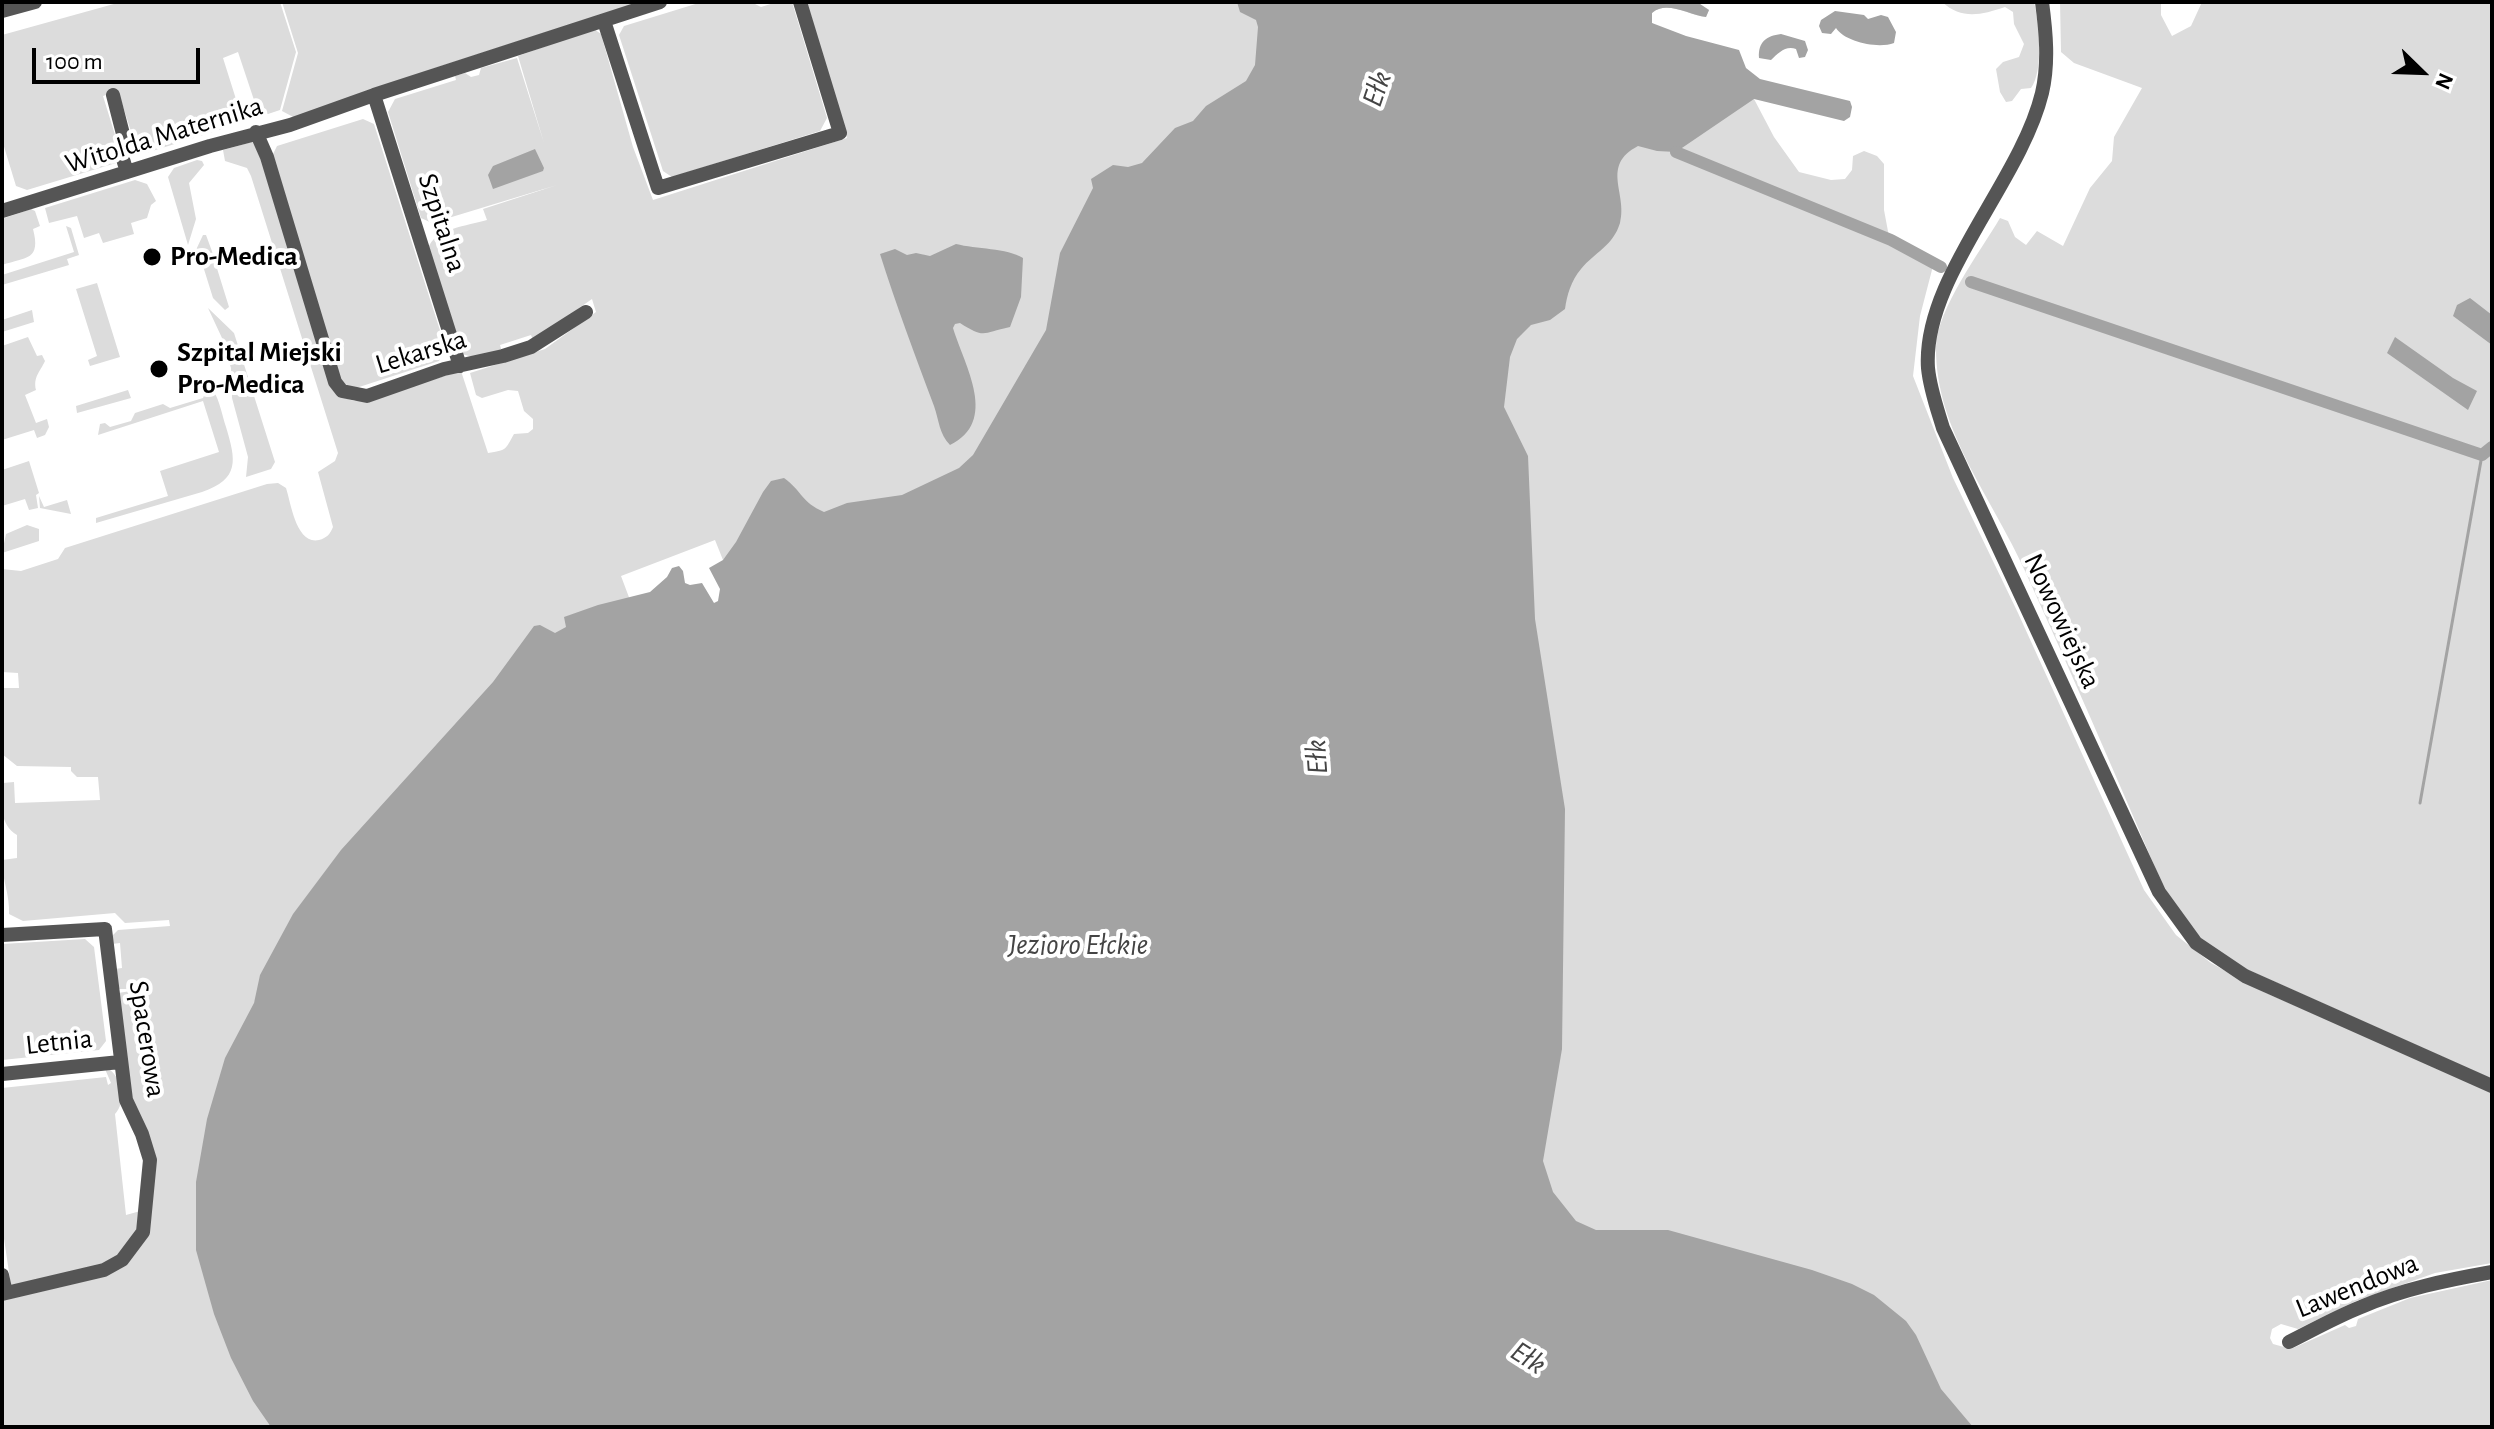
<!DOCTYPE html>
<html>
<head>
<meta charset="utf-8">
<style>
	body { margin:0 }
	#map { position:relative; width:2494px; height:1429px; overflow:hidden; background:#fff; font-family:"Alegreya Sans",sans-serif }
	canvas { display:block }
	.frame { position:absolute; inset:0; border:4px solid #000; pointer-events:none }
	.north { position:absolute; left:2382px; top:32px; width:80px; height:80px; -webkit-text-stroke:6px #fff; paint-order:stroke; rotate:113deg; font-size:22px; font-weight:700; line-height:32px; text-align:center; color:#000 }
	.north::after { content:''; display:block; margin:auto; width:28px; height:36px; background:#000; clip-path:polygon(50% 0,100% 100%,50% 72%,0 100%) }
	.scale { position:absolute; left:32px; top:48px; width:168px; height:36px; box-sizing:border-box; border:4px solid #000; border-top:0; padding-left:10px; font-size:24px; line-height:28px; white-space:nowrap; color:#000; -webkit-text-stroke:6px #fff; paint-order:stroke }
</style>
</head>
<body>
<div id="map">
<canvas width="2494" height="1429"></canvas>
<div class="frame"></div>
<div class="north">N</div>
<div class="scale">100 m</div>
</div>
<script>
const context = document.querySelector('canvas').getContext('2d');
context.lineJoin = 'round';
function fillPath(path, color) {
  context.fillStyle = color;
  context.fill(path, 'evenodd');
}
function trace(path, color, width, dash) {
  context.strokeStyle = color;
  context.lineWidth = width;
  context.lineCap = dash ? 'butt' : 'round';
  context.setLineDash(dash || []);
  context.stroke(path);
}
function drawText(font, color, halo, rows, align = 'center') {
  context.font = font + ' "Alegreya Sans",sans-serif';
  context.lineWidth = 8;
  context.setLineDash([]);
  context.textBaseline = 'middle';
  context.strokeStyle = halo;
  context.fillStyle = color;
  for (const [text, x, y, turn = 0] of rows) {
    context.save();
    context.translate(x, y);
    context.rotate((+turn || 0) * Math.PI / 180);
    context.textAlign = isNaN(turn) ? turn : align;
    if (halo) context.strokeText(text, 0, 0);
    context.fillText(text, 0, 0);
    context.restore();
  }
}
const green = new Path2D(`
	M121 2H280L296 52 280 110 268 114 257 109 238 52 223 58 241 115 235 125 146 153 136 147 118 91 103 96 120 151 116 163 27 190 16 186 2 140V35Z
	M282 2H640L435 68 297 119 282 111 298 53Z
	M702 2H751L761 7 777 2H792L827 118 820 131 672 177 663 171 619 35 624 26Z
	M807 2H1358L1055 446 723 560 715 540 621 576 633 608 257 996 254 1003 324 1427H2V1300L133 1255 153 1174 132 1100 118 993 144 989H117L115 969 122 968 120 943 112 944V936L118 930 170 926 169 920 125 923 115 913 23 921 9 914C10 895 2 879 2 860L17 858V835C0 825 0 803 3 783L14 782 15 803 100 800 98 777H77L71 771V767L17 766 2 754V688H19L18 673 2 672V569L21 571 58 559 65 548 267 484 278 483 286 488C291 503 296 545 319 540 327 538 330 534 333 527L318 472 335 461 338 453 251 176 247 168 225 161 223 150 252 142 257 145 342 397 354 401 367 400 461 371 488 453C507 450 505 450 514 434L528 433 533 429V419L524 411 518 391 508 390 482 398 476 395 470 373 545 349 596 312 592 299 533 340 531 335 500 345 502 352 476 358 462 354 428 249C434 228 468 226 487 220L483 209 557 185 432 223 421 218 388 112 395 99 456 80 455 76 465 73 471 77 479 75 481 68 517 58 544 143 518 56 594 29 601 34 633 147 653 200 847 138Z
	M1697 2 1709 10 1706 17C1688 15 1667 0 1652 13V23L1754 99 1774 137 1799 172 1831 180 1845 179 1852 170 1853 156 1864 151 1877 156 1884 164V210L1890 242 1933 266 1920 316 1913 376 1953 478 2018 613 2144 890 2176 935 2211 963 2266 993 2492 1091V1263L2435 1273 2356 1301 2298 1329 2281 1324 2272 1329 2270 1338 2273 1344 2291 1349 2345 1325 2349 1328 2356 1326 2358 1319 2410 1298 2492 1280V1427H1953L1552 1251 1440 339 1593 6Z
	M1942 2H2034C2039 22 2044 71 2031 88L2021 89 2012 101 2006 102 2000 92 1996 69 2003 62 2019 57 2024 44 2014 24 2013 12 2005 7C1981 15 1962 20 1942 2Z
	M2060 2H2161V15L2172 36 2191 26 2202 2H2492V1079L2235 964C2192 936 2179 917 2157 872 2114 771 2070 670 2025 571 1993 499 1935 430 1936 347 1937 309 1980 252 2000 218L2008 221 2015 237 2026 245 2037 231 2063 246 2090 188 2112 161 2114 137 2142 88 2074 63 2061 52Z
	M363 119 374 124 446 349 439 361 353 389 341 383 272 156 277 146Z
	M197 160 202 161 204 165 189 183 196 219 188 245 168 177 174 168Z
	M135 180 147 184 156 201 151 205 147 218 131 223 134 234 103 243 99 233 84 238 77 216 49 223 45 208Z
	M31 209 35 211 40 226 33 229C41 260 27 257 2 265V219Z
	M66 226 71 228 79 255 67 259 69 265 2 285V275L74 252Z
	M203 235H206L213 254 197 259 195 252Z
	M215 262 229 307 225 310 213 298 203 266Z
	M97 283 120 357 90 366 88 360 97 356 76 289Z
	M208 308 234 333 275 462 271 469 246 477 248 457 232 398 231 368 222 338Z
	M32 310 34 322 2 332V320Z
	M28 337 37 356 42 355 45 361C40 372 33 377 36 390L25 395 36 423 47 419 49 427 45 435 37 438 34 430 2 440V346Z
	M128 390 131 398 77 413 76 406Z
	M213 390C220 401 222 415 226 427 236 460 240 479 202 492L96 523V518L168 496 160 471 219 452 203 401 98 435 100 424 105 423 110 427 131 421 135 413 163 404 170 408 203 398 206 391Z
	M29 461 39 493 36 495 38 508 29 510 25 499 2 506V470Z
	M39 496 44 507 67 500 71 514 40 508Z
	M27 525 39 529V541L2 553 6 534Z
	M85 939 94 947 106 1041 99 1050 2 1060V944Z
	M105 1069 110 1070C122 1079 126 1103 115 1114L126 1215 144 1210C136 1275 63 1275 11 1286L2 1225V1088L106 1077 108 1085 111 1083Z`);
const water = new Path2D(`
	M1237 2H1697L1709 10 1706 17C1689 15 1666 0 1652 13V23L1686 36 1739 50 1746 68 1760 79 1850 101 1852 107 1850 117 1844 121 1754 99 1676 152 1657 151 1638 146C1600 166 1628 193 1620 223 1613 246 1595 252 1581 269 1571 281 1567 295 1565 309L1550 320 1531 325 1517 339 1510 357 1504 407 1528 456 1535 619 1565 809 1562 1049 1543 1161 1553 1192 1576 1221 1596 1230H1668L1812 1270 1852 1284 1874 1295 1906 1321 1916 1335 1941 1389 1973 1427H271L253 1401 231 1358 214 1314 196 1250V1182L207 1119 225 1058 254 1003 260 975 293 914 341 850 493 682 534 626 540 625 555 633 566 627 564 617 598 605 650 592 667 577 672 568 679 566 683 571 685 583 690 585 702 583 714 603 718 601 720 589 709 568 723 560 736 542 763 492 771 481 784 478C803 492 801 502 824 512L847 503 902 495 959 468 973 455 1046 330 1060 253 1093 188 1091 179 1113 165 1128 167 1142 163 1175 128 1193 121 1206 106 1246 81 1255 65 1258 27 1256 20 1240 12Z
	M1835 11 1864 15 1868 19 1881 15 1888 17 1896 32 1894 43C1878 49 1845 42 1836 28L1831 34 1822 33 1819 26 1821 20Z
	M1781 34 1805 41 1808 50 1805 57 1799 58 1796 49C1786 45 1778 53 1771 60L1759 58C1758 42 1766 36 1781 34Z
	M535 149 544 168 543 171 493 189 488 175 493 166Z
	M956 244C976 249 1007 248 1023 258L1021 297 1010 327C982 333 985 339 960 323L955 324 953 328C965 367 999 421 950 445 939 434 939 420 934 406 915 355 896 305 880 254L895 249 907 255 916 253 930 256Z
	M2470 298 2492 315V345L2453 316 2457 305Z
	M2395 337 2453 378 2477 391 2468 410 2387 353Z`);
const stream = new Path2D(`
	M2420 803 2482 455`);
const canal = new Path2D(`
	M1676 152 1891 240 1941 267
	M1971 282 2482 455 2492 447`);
const minor = new Path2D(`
	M2042 2C2046 32 2049 63 2042 93 2020 183 1922 279 1928 368 1930 389 1937 408 1943 428L2159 892 2196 943 2245 976 2492 1086
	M2 11 35 2
	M604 21 658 188 840 133 800 2
	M113 95 123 134 122 156 127 172
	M374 95 460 366
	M256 132 267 157 335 382 342 391 367 396 444 369 503 356 531 347 586 312
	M2 211 210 146 290 125 374 95 660 2
	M2 935 105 929 126 1100 142 1134 150 1160 143 1232 122 1260 104 1270 2 1294
	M2 1074 120 1062
	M2 1275 6 1293
	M2289 1342C2313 1330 2336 1317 2361 1307 2403 1289 2447 1280 2492 1272`);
const markers = [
	[152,257,10,"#000"],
	[159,369,10,"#000"]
];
const streetNames = [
	["Witolda Maternika",164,135,-17],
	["Szpitalna",442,223,72],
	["Lekarska",421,352,-17],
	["Nowowiejska",2062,621,65],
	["Spacerowa",147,1039,81],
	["Letnia",59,1042,-6],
	["Lawendowa",2357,1286,-22]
];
const poiNames = [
	["Pro-Medica",170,257],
	["Szpital Miejski",177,353],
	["Pro-Medica",177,385]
];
const waterNames = [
	["Ełk",1377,89,-71],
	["Ełk",1317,757,-94],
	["Jezioro Ełckie",1078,945],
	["Ełk",1528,1358,33]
];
fillPath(green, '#dcdcdc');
fillPath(water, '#a3a3a3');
trace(stream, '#a3a3a3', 3);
trace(canal, '#a3a3a3', 12);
trace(minor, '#555', 14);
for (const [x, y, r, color] of markers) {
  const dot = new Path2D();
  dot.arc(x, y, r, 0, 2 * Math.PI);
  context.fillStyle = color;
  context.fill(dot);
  trace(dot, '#fff', 3);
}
drawText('28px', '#000', '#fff', streetNames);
drawText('bold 28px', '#000', '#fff', poiNames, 'left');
drawText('italic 30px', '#444', '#fff', waterNames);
</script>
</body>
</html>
